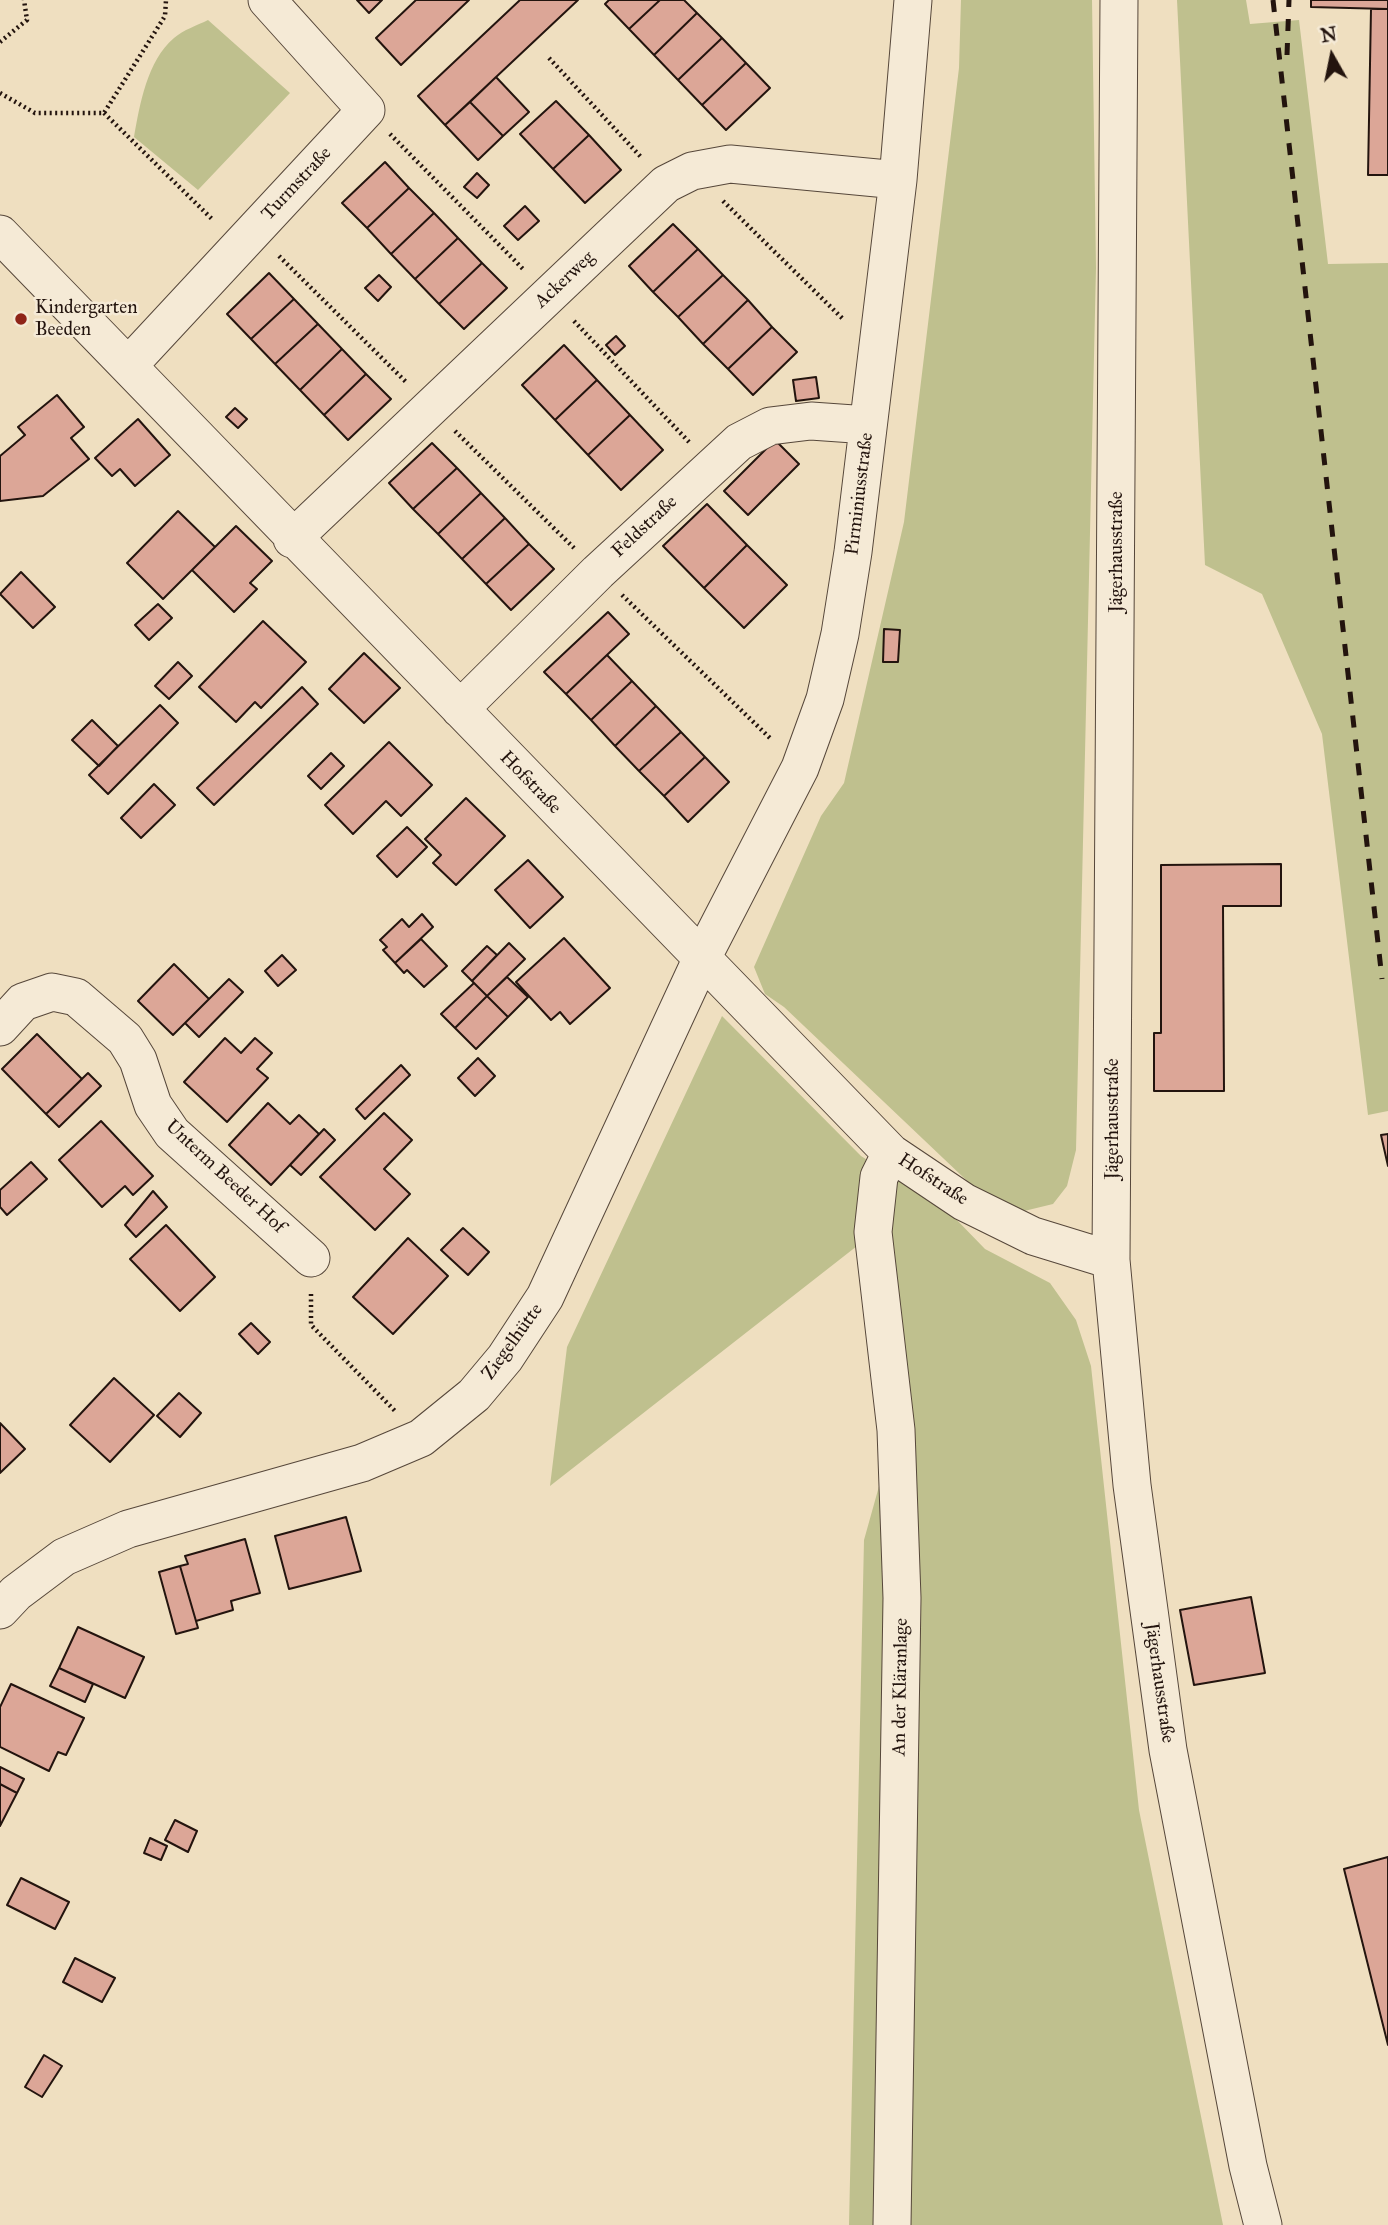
<!DOCTYPE html>
<html>
<head>
<meta charset="utf-8">
<style>
	body { margin:0 }
	#map { position:relative; width:1388px; height:2225px; overflow:hidden; background:#efdfc0; font-family:"IM FELL Great Primer",serif }
	canvas { display:block }
	.north { position:absolute; left:1297px; top:21px; width:70px; height:70px; -webkit-text-stroke:5px #f5ead6; paint-order:stroke; rotate:351deg; font-size:19px; font-weight:700; line-height:28px; text-align:center; color:#23140e }
	.north::after { content:''; display:block; margin:auto; width:24px; height:32px; background:#23140e; clip-path:polygon(50% 0,100% 100%,50% 72%,0 100%) }
</style>
</head>
<body>
<div id="map">
<canvas width="1388" height="2225"></canvas>
<div class="north">N</div>
</div>
<script>
const context = document.querySelector('canvas').getContext('2d');
context.lineJoin = 'round';
function fillPath(path, color) {
  context.fillStyle = color;
  context.fill(path, 'evenodd');
}
function trace(path, color, width, dash) {
  context.strokeStyle = color;
  context.lineWidth = width;
  context.lineCap = dash ? 'butt' : 'round';
  context.setLineDash(dash || []);
  context.stroke(path);
}
function drawText(font, color, halo, rows, align = 'center') {
  context.font = font + ' "IM FELL Great Primer",serif';
  context.lineWidth = 5;
  context.setLineDash([]);
  context.textBaseline = 'middle';
  context.strokeStyle = halo;
  context.fillStyle = color;
  for (const [text, x, y, turn = 0] of rows) {
    context.save();
    context.translate(x, y);
    context.rotate((+turn || 0) * Math.PI / 180);
    context.textAlign = isNaN(turn) ? turn : align;
    if (halo) context.strokeText(text, 0, 0);
    context.fillText(text, 0, 0);
    context.restore();
  }
}
const green = new Path2D(`
	M961 0H1092L1096 268 1076 1150 1067 1186 1053 1204 1020 1212 983 1196 784 1007 765 994 754 967 821 816 844 783 904 522 959 68Z
	M1177 0H1246L1250 24 1299 20 1328 264 1388 263V1111L1368 1115 1322 734 1262 594 1205 565Z
	M208 20 290 93 198 190 134 137C140 104 147 61 174 38 183 30 198 25 208 20Z
	M722 1016 861 1156 951 1214 985 1249 1050 1283 1076 1320 1091 1366 1139 1810 1223 2225H849L864 1540 883 1472 857 1246 550 1486 567 1347Z`);
const building = new Path2D(`
	M357 0H382L369 13Z
	M416 0H469L401 65 376 38Z
	M520 0H578L445 125 418 96Z
	M609 0H660L629 29 605 4Z
	M660 0H684L697 13 654 55 629 29Z
	M1311 0H1388V9L1311 7Z
	M1371 9H1388V175H1368Z
	M697 13 722 38 678 80 654 55Z
	M722 38 746 63 702 105 678 80Z
	M746 63 770 88 726 130 702 105Z
	M496 77 529 112 503 136 470 102Z
	M556 101 589 135 553 169 520 134Z
	M470 102 503 136 478 160 445 125Z
	M589 135 621 170 585 203 553 169Z
	M385 162 409 188 367 228 342 203Z
	M477 173 489 185 477 198 464 187Z
	M409 188 434 213 391 254 367 228Z
	M525 206 539 221 518 240 504 226Z
	M434 213 458 238 415 279 391 254Z
	M673 224 698 249 653 292 629 266Z
	M458 238 482 263 439 304 415 279Z
	M698 249 723 275 678 317 653 292Z
	M482 263 507 288 464 329 439 304Z
	M269 273 294 299 251 339 227 314Z
	M379 275 391 287 378 301 365 288Z
	M723 275 748 300 703 344 678 317Z
	M294 299 318 324 275 364 251 339Z
	M748 300 772 327 728 369 703 344Z
	M318 324 342 349 300 390 275 364Z
	M772 327 797 352 753 395 728 369Z
	M616 336 625 346 615 355 606 345Z
	M564 345 597 380 555 420 522 385Z
	M342 349 366 374 324 415 300 390Z
	M366 374 391 399 348 440 324 415Z
	M816 377 819 398 796 401 793 380Z
	M597 380 630 415 588 455 555 420Z
	M57 395 84 427 71 438 89 459 43 496 0 501V456L25 435 18 427Z
	M235 408 247 419 238 428 226 417Z
	M630 415 663 450 621 490 588 455Z
	M138 419 170 455 135 486 120 469 112 476 95 458Z
	M775 440 799 464 748 515 724 491Z
	M432 443 457 468 413 509 389 483Z
	M457 468 481 493 438 534 413 509Z
	M481 493 505 518 462 559 438 534Z
	M707 504 747 545 704 588 663 546Z
	M178 511 215 547 163 599 127 563Z
	M505 518 529 544 486 584 462 559Z
	M236 526 272 561 250 583 257 589 234 612 192 570Z
	M529 544 554 569 511 610 486 584Z
	M747 545 787 585 744 628 704 588Z
	M21 572 55 607 33 628 0 594Z
	M158 604 172 618 149 640 135 625Z
	M608 612 629 634 566 694 544 672Z
	M263 621 306 662 261 708 255 702 236 722 199 687Z
	M884 629 900 630 898 662H883Z
	M364 653 400 688 364 723 329 689Z
	M607 655 632 681 591 720 566 694Z
	M178 662 192 676 169 699 155 686Z
	M632 681 656 706 615 746 591 720Z
	M302 687 318 704 214 805 197 788Z
	M160 705 178 723 108 794 89 775Z
	M656 706 681 732 639 771 615 746Z
	M92 720 118 746 99 766 72 740Z
	M681 732 705 757 664 796 639 771Z
	M389 742 432 785 401 816 386 801 353 834 325 805Z
	M331 753 344 766 321 789 308 776Z
	M705 757 729 782 688 822 664 796Z
	M154 784 175 805 141 838 121 818Z
	M466 798 505 836 456 885 433 863 441 855 425 839Z
	M407 827 427 847 397 877 377 856Z
	M528 860 563 897 530 928 495 890Z
	M1281 864V906H1223L1224 1091H1154V1033H1161V865Z
	M422 914 433 927 395 963 383 950 387 947 380 940 402 919 409 927Z
	M564 938 610 988 570 1024 560 1012 551 1020 516 982Z
	M421 939 447 966 424 987 407 970 404 973 395 963Z
	M509 943 525 959 487 996 472 981Z
	M487 946 497 955 472 981 462 971Z
	M282 955 296 970 278 986 265 971Z
	M174 964 209 999 173 1035 138 1001Z
	M507 977 528 997 508 1017 487 996Z
	M229 979 243 992 199 1037 185 1023Z
	M474 983 487 996 455 1028 441 1014Z
	M487 996 508 1017 476 1049 455 1028Z
	M37 1034 82 1079 46 1114 2 1069Z
	M225 1038 241 1053 255 1038 272 1053 257 1069 268 1078 227 1122 184 1082Z
	M478 1058 495 1076 475 1096 458 1078Z
	M401 1065 410 1075 365 1119 356 1109Z
	M88 1073 101 1086 59 1127 46 1114Z
	M268 1103 290 1124 299 1115 319 1134 271 1185 229 1145Z
	M384 1113 412 1140 384 1169 410 1194 375 1230 320 1177Z
	M101 1121 153 1176 133 1195 125 1186 102 1207 59 1160Z
	M324 1129 335 1140 301 1175 290 1165Z
	M1388 1134V1166L1381 1135Z
	M31 1162 47 1179 7 1215 0 1207V1190Z
	M153 1191 167 1207 136 1237 125 1225Z
	M166 1225 215 1277 180 1311 130 1259Z
	M463 1228 489 1252 468 1275 441 1250Z
	M408 1238 448 1276 393 1334 353 1297Z
	M251 1323 270 1342 258 1354 239 1334Z
	M114 1378 154 1415 110 1462 70 1425Z
	M179 1393 201 1413 180 1437 157 1416Z
	M0 1423 25 1449 0 1473Z
	M346 1517 361 1571 289 1589 275 1536Z
	M245 1539 260 1593 231 1601 233 1610 196 1621 180 1566 188 1564 185 1556Z
	M180 1566 198 1628 176 1634 159 1572Z
	M1251 1597 1265 1673 1194 1685 1180 1610Z
	M78 1627 144 1657 125 1698 59 1668Z
	M59 1668 93 1684 85 1702 50 1686Z
	M11 1684 84 1718 66 1755 58 1752 49 1771 0 1747V1707Z
	M0 1767 24 1779 17 1793 0 1784Z
	M0 1784 17 1793 0 1826Z
	M175 1820 197 1831 188 1852 165 1840Z
	M150 1838 167 1846 161 1860 144 1853Z
	M1388 1857V2045L1344 1869Z
	M21 1878 69 1902 55 1929 7 1905Z
	M75 1958 115 1978 102 2002 63 1982Z
	M44 2055 62 2066 42 2097 25 2087Z`);
const path = new Path2D(`
	M0 42 27 20 24 0
	M549 58 641 157
	M0 93 35 113H104L165 16 166 0
	M104 113 213 220
	M390 134 524 270
	M723 201 844 320
	M279 256 407 383
	M574 321 689 442
	M455 431 574 548
	M622 595 772 740
	M311 1294V1325L396 1412`);
const minor = new Path2D(`
	M1119 0 1111 1260 1132 1485 1168 1750 1248 2166 1263 2225
	M0 234 891 1153 964 1202 1033 1236 1111 1260
	M128 366 366 110 267 0
	M292 539 666 184 692 171 730 164 898 180
	M460 709 598 572 739 442 770 426 811 421 868 425
	M0 1027 23 1002 52 992 76 997 125 1039 138 1060 153 1105 172 1133 311 1258
	M891 1153 879 1177 873 1232 896 1430 902 1598 892 2225
	M0 1610 16 1593 64 1557 128 1529 362 1463 421 1438 474 1395 505 1358 545 1297 701 960 800 768 825 699 840 634 853 552 898 180 913 0`);
const rail = new Path2D(`
	M1273 0 1382 979
	M1287 55 1289 0`);
const markers = [
	[21,319,7,"#8f2418"]
];
const streetNames = [
	["Turmstraße",297,184,-47],
	["Ackerweg",565,280,-43],
	["Pirminiusstraße",860,494,-83],
	["Feldstraße",645,527,-43],
	["Jägerhausstraße",1117,552,-90],
	["Hofstraße",530,783,46],
	["Jägerhausstraße",1113,1119,-90],
	["Unterm Beeder Hof",225,1177,43],
	["Hofstraße",933,1180,33],
	["Ziegelhütte",513,1342,-54],
	["Jägerhausstraße",1159,1683,82],
	["An der Kläranlage",901,1687,-89]
];
const poiNames = [
	["Kindergarten",35,308],
	["Beeden",35,330]
];
fillPath(green, '#bfc08e');
fillPath(building, '#dca697');
trace(building, '#23140e', 2);
trace(minor, '#56473a', 39);
trace(path, '#23140e', 4.5, [2, 3.5]);
trace(minor, '#f5ead6', 37);
trace(rail, '#23140e', 5, [12, 12]);
for (const [x, y, r, color] of markers) {
  const dot = new Path2D();
  dot.arc(x, y, r, 0, 2 * Math.PI);
  context.fillStyle = color;
  context.fill(dot);
  trace(dot, '#f5ead6', 2.5);
}
drawText('19px', '#23140e', '#f5ead6', streetNames);
drawText('19px', '#23140e', '#f5ead6', poiNames, 'left');
</script>
</body>
</html>
